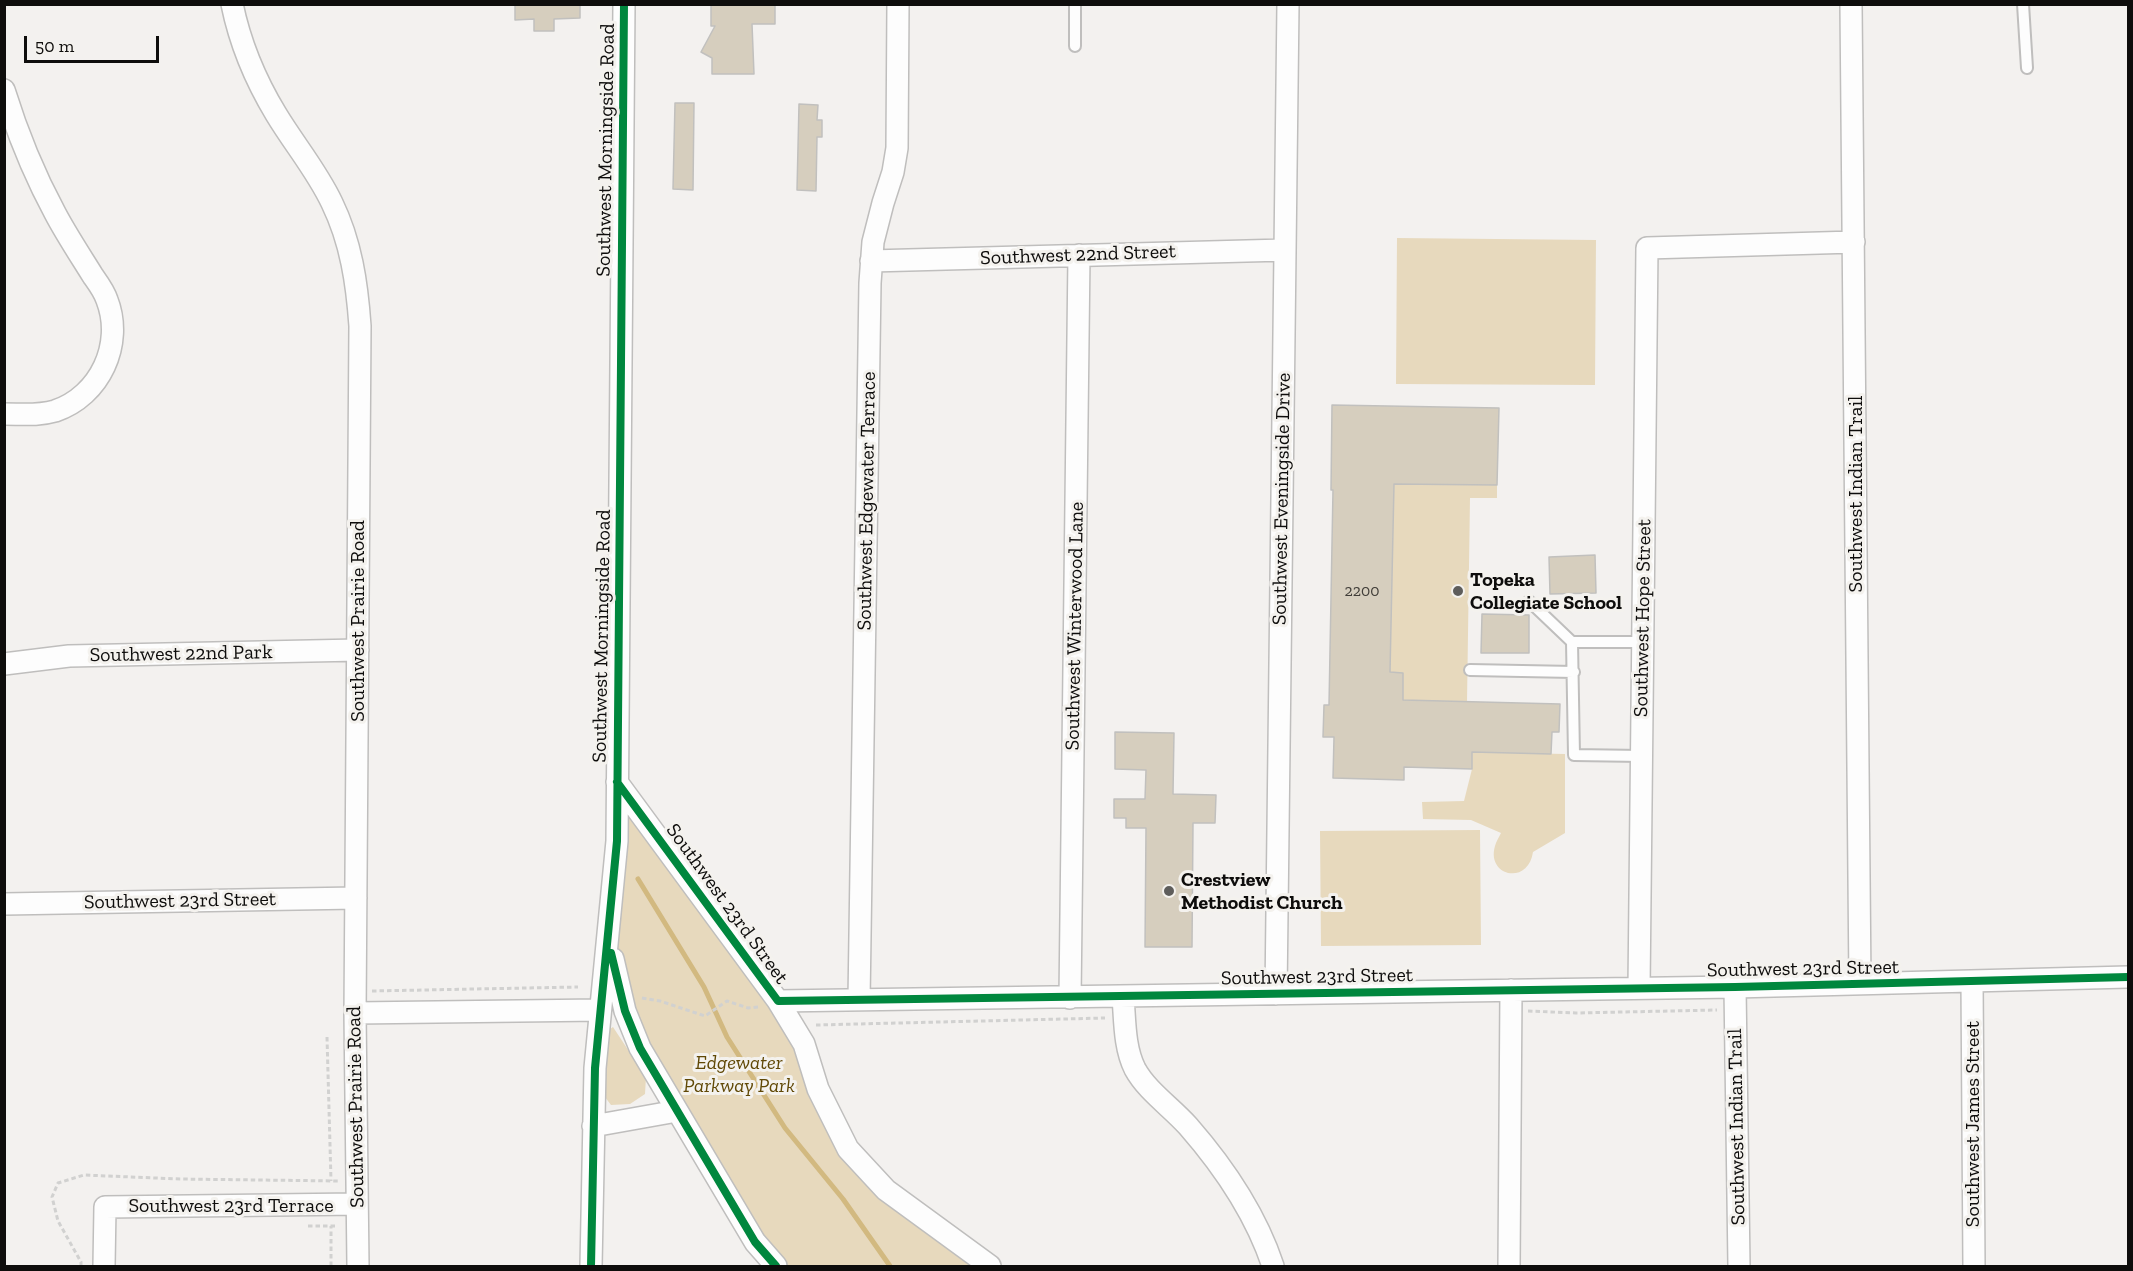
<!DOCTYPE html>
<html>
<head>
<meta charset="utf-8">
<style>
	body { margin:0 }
	#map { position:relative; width:2133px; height:1271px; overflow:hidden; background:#f3f1ef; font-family:"Zilla Slab",serif }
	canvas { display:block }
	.frame { position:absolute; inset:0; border:6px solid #0e0d0c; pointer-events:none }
	.scale { position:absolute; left:24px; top:36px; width:135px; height:27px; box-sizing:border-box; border:3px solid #0e0d0c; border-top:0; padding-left:8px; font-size:18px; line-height:21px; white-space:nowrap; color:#0e0d0c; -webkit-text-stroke:4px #f4f2ee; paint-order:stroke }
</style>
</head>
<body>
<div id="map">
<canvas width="2133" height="1271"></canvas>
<div class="frame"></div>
<div class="scale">50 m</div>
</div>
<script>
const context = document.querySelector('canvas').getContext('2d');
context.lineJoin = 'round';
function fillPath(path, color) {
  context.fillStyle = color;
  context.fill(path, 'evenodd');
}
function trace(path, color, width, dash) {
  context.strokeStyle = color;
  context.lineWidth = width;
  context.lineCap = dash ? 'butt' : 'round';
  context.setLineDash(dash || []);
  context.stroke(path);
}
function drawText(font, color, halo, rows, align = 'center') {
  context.font = font + ' "Zilla Slab",serif';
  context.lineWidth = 6;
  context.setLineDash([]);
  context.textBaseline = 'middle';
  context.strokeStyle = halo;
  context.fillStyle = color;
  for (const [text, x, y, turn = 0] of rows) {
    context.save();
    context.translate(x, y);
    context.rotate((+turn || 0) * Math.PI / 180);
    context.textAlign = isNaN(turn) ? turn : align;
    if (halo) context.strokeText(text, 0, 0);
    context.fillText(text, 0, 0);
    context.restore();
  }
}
const green = new Path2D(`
	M1397 238 1596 240 1595 385 1396 384Z
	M1378 483 1497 485V498H1470L1467 702 1403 700V673L1390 672 1393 510Z
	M1472 752 1565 754V833L1533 852C1528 886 1486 876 1495 846 1496 842 1499 837 1501 833L1471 820 1423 819 1422 802 1464 801 1472 769Z
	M617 782 778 1001 848 1149 990 1266H776L632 1030 610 916Z
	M1480 830 1481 945 1321 946 1320 831Z
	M613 1027 646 1077 645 1094 630 1104 611 1105 602 1093 607 1031Z`);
const stream = new Path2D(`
	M638 879 704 987 727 1037 785 1128 843 1199 890 1266`);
const building = new Path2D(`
	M515 4H580V18L554 19V31H534V19L515 20Z
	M711 4H775V24H752L754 74H712V58L701 52 715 26H711Z
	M675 103H694L693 190 673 189Z
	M799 104 818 105 817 120H822V137H817L816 191 797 190Z
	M1332 405 1499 408 1497 485 1394 484 1390 672 1403 673V700L1560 704 1559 732H1552L1551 754 1472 752V769L1404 767V780L1333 778 1334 737H1323L1324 705H1329L1333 490H1331Z
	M1595 555 1596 593 1550 594 1549 557Z
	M1482 614 1529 615V653H1481Z
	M1115 732 1174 733 1173 794 1216 795 1215 823H1193L1192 947H1145L1146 828H1126V818H1114V799H1145L1146 770 1115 769Z`);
const path = new Path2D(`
	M372 991 578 987
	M642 998 660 1001 705 1016 727 1001 748 1008 759 1007
	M1528 1011 1576 1013 1717 1010
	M816 1025 1105 1018
	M327 1037 331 1181
	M308 1226H338
	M81 1266V1262L58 1221 52 1197 58 1183 84 1175 180 1179 338 1181
	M331 1266V1226`);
const service = new Path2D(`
	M2023 4 2027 68
	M1075 46V4
	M1529 601 1572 642H1643
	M1572 642 1574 755 1642 756
	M1470 670 1574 672`);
const minor = new Path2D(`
	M232 4C240 43 256 81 276 114 294 144 317 171 332 203 351 242 357 283 360 326L355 1013 358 1266
	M1851 4 1860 984
	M4 90C17 132 34 174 55 213 66 234 80 255 93 276 98 283 104 291 107 300 124 344 100 396 55 411 38 416 22 414 4 414
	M871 261 1284 250
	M4 664 69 656 358 650
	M617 782 778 1001 804 1044 818 1089 848 1149 886 1190 990 1266
	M4 904 356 898
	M613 959 625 1011 640 1048 755 1242 776 1266
	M1972 981 1974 1266
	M1735 987 1739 1266
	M1639 988 1647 248 1854 242
	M1276 994 1288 4
	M1123 997C1125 1020 1124 1047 1135 1069 1147 1091 1171 1107 1188 1126 1223 1166 1256 1215 1273 1266
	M1070 998 1079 255
	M859 1000 870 283 873 242 883 203 893 172 897 148 898 4
	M778 1001 1735 987 2128 977
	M355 1013 600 1010
	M593 1126 677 1111
	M104 1266 105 1207 357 1204
	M591 1266 595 1068 617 841 624 4
	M1509 1266 1511 990`);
const cycleway = new Path2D(`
	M617 782 778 1001 1735 987 2128 977
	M611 953 625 1011 640 1048 755 1242 776 1266
	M591 1266 595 1068 617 841 624 4`);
const markers = [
	[1458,591,6,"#5e5d5b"],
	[1169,891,6,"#5e5d5b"]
];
const numberNames = [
	["2200",1362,591]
];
const streetNames = [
	["Southwest Morningside Road",606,150,-89],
	["Southwest 22nd Street",1078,255,-2],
	["Southwest Indian Trail",1856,494,-90],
	["Southwest Eveningside Drive",1282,499,-89],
	["Southwest Edgewater Terrace",867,501,-89],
	["Southwest Hope Street",1643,618,-89],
	["Southwest Prairie Road",358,621,-90],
	["Southwest Winterwood Lane",1075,626,-89],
	["Southwest Morningside Road",602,636,-89],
	["Southwest 22nd Park",181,654,-1],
	["Southwest 23rd Street",180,901,-1],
	["Southwest 23rd Street",727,904,54],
	["Southwest 23rd Street",1803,969,-1],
	["Southwest 23rd Street",1317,977,-1],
	["Southwest Prairie Road",356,1107,-91],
	["Southwest James Street",1973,1124,-90],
	["Southwest Indian Trail",1737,1127,-91],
	["Southwest 23rd Terrace",231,1206]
];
const poiNames = [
	["Topeka",1470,580],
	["Collegiate School",1470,603],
	["Crestview",1181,880],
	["Methodist Church",1181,903]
];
const parkNames = [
	["Edgewater",739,1063],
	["Parkway Park",739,1086]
];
fillPath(green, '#e7d9bd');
trace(stream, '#d2b980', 5);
fillPath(building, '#d6cebe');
trace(building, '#c1c0be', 1.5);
trace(service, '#bfbebd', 14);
trace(minor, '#bfbebd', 24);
trace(path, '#d1d1d0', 3, [4.5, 3]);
trace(service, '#fdfdfd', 10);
trace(minor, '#fdfdfd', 21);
trace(cycleway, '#00873e', 8);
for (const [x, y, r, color] of markers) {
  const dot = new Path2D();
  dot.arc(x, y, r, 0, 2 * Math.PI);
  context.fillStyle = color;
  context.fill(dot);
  trace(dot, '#f4f2ee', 2);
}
drawText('16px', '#403d38', null, numberNames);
drawText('20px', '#0e0d0c', '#f4f2ee', streetNames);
drawText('bold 20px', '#0e0d0c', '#f4f2ee', poiNames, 'left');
drawText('italic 20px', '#604805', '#f4f2ee', parkNames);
</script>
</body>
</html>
